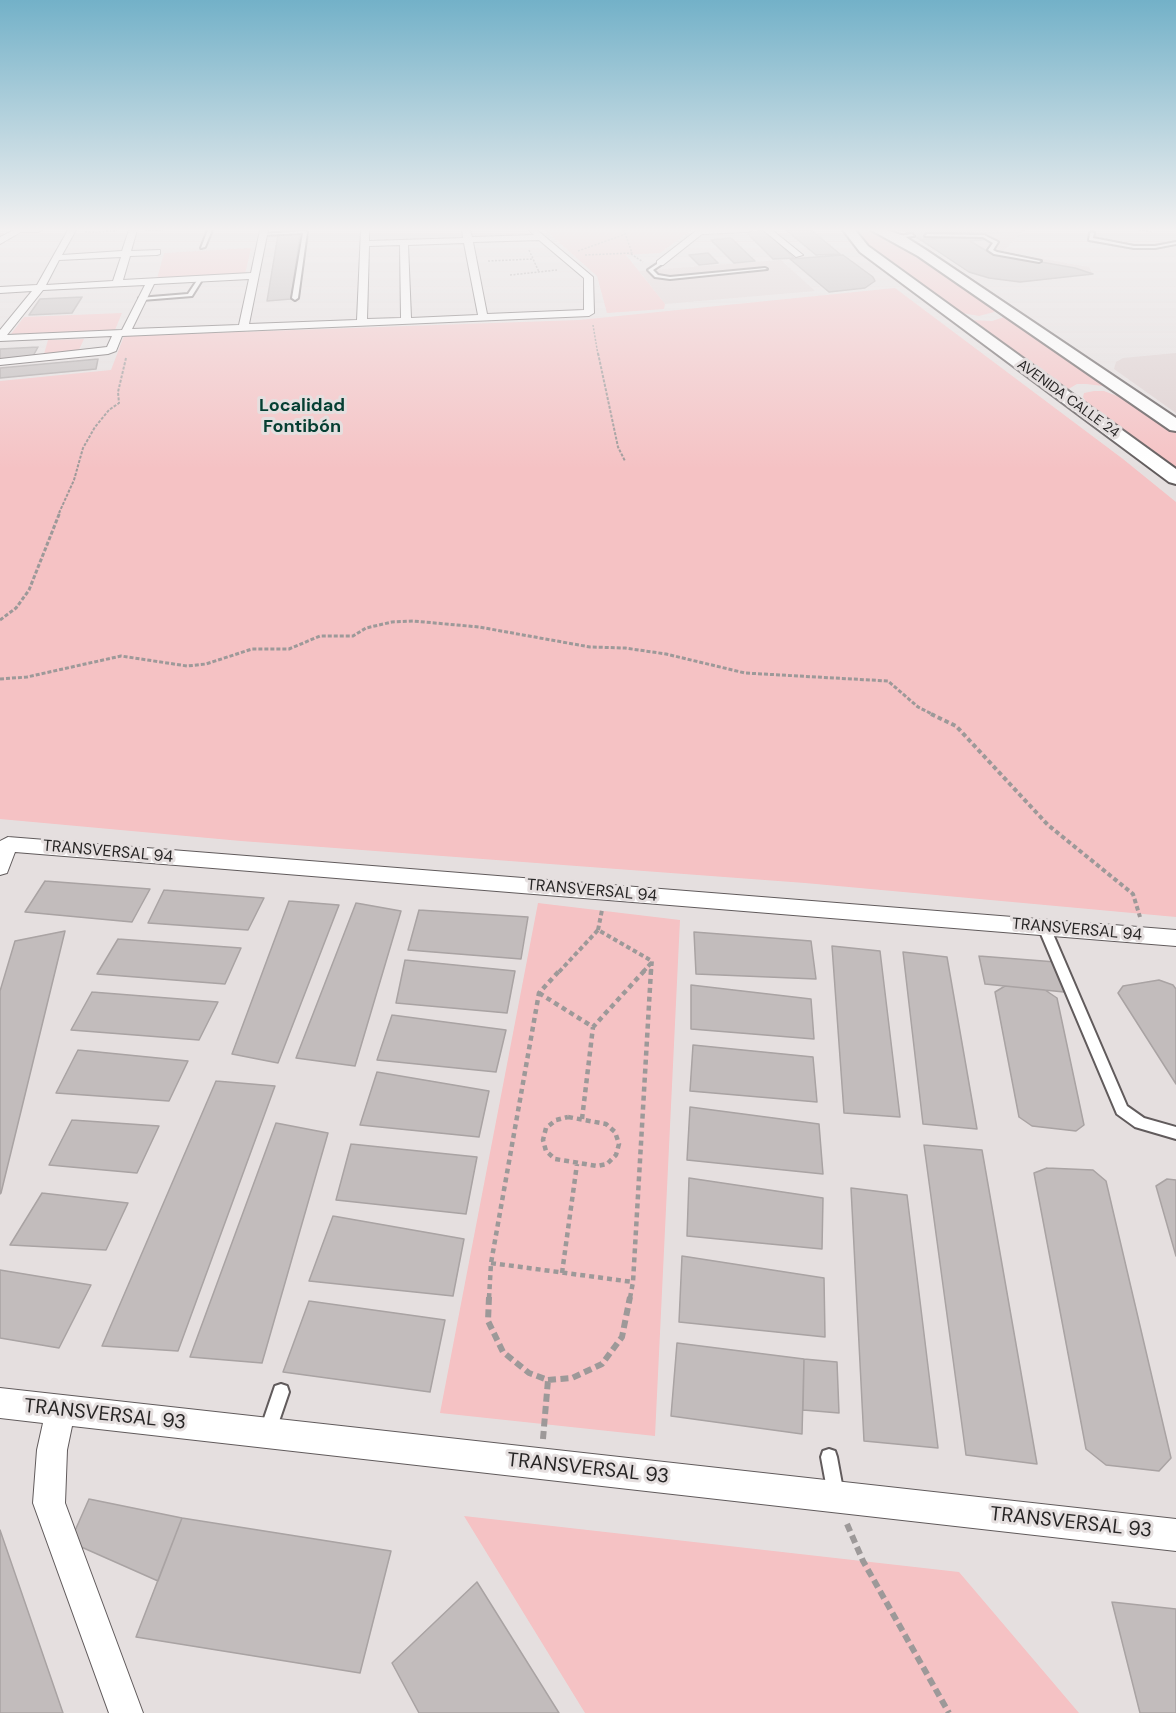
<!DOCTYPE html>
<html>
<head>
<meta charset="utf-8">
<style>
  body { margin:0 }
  canvas { display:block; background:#e5dfdf }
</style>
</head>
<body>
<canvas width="1176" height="1713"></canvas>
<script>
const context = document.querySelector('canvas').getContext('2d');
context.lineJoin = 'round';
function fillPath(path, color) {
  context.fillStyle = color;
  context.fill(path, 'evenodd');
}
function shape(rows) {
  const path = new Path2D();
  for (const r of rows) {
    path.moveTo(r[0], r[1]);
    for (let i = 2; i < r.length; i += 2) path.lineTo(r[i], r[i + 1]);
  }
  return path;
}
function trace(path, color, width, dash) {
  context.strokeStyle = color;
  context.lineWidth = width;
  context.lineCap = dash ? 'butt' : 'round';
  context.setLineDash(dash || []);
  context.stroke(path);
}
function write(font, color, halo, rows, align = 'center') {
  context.font = font + ' "DM Sans",sans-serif';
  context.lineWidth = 6;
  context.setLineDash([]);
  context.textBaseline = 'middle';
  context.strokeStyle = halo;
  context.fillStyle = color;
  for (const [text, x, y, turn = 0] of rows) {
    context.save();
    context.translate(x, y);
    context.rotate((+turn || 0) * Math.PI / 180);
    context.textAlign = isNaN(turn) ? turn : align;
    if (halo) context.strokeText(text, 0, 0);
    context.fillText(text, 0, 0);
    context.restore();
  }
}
fillPath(shape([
  [893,230,1025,230,1002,252,1089,267,1093,274,1020,282,989,278,969,272,905,231],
  [781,260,815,291,665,304,639,271],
  [1176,353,1176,413,1114,369,1116,362,1123,358]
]), '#ded0d0');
fillPath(shape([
  [545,230,691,230,660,253,626,255,665,304,664,309,607,313,597,276],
  [853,230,872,230,898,241,996,309,994,312,979,316,962,313,866,246],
  [251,248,245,274,157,279,164,253],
  [895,288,1123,459,1176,502,1176,917,805,883,241,841,0,819,0,381,111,370,124,336,579,320],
  [122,313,115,330,11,334,24,317],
  [1007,316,1112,387,1086,384,1077,384,1065,391,969,320,992,321],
  [84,339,78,352,44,354,48,340],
  [1094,391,1104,391,1125,399,1176,433,1176,469,1087,403,1083,397,1084,393],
  [538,903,680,920,655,1436,440,1413],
  [464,1516,959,1572,1079,1713,585,1713]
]), '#f5c2c4');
const building = shape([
  [786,230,811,230,840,254,816,255,786,230],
  [903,230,996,230,999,233,905,231,903,230],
  [766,231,794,258,773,259,746,232,766,231],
  [905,231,919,231,933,238,921,240,905,231],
  [300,234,291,299,267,301,278,235,300,234],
  [975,235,983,240,970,241,990,253,1075,268,1093,274,1020,282,989,278,969,272,921,240,975,235],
  [731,238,755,261,734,263,711,240,731,238],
  [708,253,718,263,699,265,689,255,708,253],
  [843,255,873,277,875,281,865,288,829,292,790,259,843,255],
  [82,297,72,313,29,315,40,299,82,297],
  [38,347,32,358,0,360,0,349,38,347],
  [98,359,96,369,0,378,0,368,98,359],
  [45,881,150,889,132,922,25,912,45,881],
  [164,890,264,898,248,930,148,923,164,890],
  [289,901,339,905,278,1063,232,1054,289,901],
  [356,903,401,911,355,1066,296,1058,356,903],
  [419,910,528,917,521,959,408,950,419,910],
  [65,931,1,1193,0,1194,0,991,15,941,65,931],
  [694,932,811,941,816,979,696,974,694,932],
  [118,939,241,948,225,984,97,974,118,939],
  [832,946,880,951,900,1117,844,1113,832,946],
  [903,952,947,957,977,1129,923,1124,903,952],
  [979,956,1056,962,1064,992,985,984,979,956],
  [405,960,515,971,507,1013,396,1003,405,960],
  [1159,980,1173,985,1176,989,1176,1084,1118,993,1123,986,1159,980],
  [691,985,811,999,814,1039,691,1029,691,985],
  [1005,986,1045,990,1057,998,1084,1125,1076,1131,1032,1126,1019,1117,995,992,1005,986],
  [92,992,218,1002,199,1040,71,1030,92,992],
  [392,1015,506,1030,496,1072,377,1060,392,1015],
  [693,1045,813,1057,817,1102,690,1091,693,1045],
  [78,1050,188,1061,169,1101,56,1093,78,1050],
  [377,1072,489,1091,479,1137,360,1125,377,1072],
  [216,1081,275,1086,178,1351,102,1346,216,1081],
  [690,1107,819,1124,823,1174,687,1160,690,1107],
  [72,1120,159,1126,137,1173,49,1165,72,1120],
  [276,1123,328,1133,262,1363,190,1357,276,1123],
  [351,1144,477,1157,466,1214,336,1200,351,1144],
  [924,1145,982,1150,1037,1464,966,1455,924,1145],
  [1047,1168,1093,1170,1106,1181,1171,1458,1159,1471,1106,1465,1086,1449,1034,1173,1047,1168],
  [689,1178,823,1198,822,1249,687,1236,689,1178],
  [1167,1179,1176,1180,1176,1256,1156,1186,1167,1179],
  [851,1188,907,1195,938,1448,864,1441,851,1188],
  [42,1193,128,1203,106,1250,10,1245,42,1193],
  [333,1216,464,1239,453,1296,309,1281,333,1216],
  [682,1256,824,1278,825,1337,679,1322,682,1256],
  [0,1270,91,1285,59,1348,0,1338,0,1270],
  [309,1301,445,1320,430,1392,283,1372,309,1301],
  [677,1343,804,1359,802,1434,671,1416,677,1343],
  [804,1359,837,1362,839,1413,803,1410,804,1359],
  [89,1499,182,1518,158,1581,70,1542,89,1499],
  [182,1518,391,1551,360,1673,136,1637,182,1518],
  [0,1530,63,1713,0,1713,0,1530],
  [477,1582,559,1713,419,1713,392,1663,477,1582],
  [1112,1602,1176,1609,1176,1713,1140,1713,1112,1602]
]);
fillPath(building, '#c2bcbc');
trace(building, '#a9a3a3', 1.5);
const lane = shape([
  [208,230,212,230,205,247,201,248,208,230],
  [305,231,307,232,298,298,295,300,292,298,303,233,263,235,261,234,305,231],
  [1092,232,1094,233,1093,238,1134,246,1155,246,1176,242,1176,244,1155,248,1134,248,1089,240,1090,233,1092,232],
  [912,234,914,236,894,238,892,237,912,234],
  [927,234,984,235,998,242,993,250,997,252,1041,261,1039,262,994,254,988,250,993,243,983,237,925,236,927,234],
  [660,262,662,264,653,270,658,275,670,277,765,268,767,269,670,279,655,277,648,270,660,262],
  [198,279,202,280,192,296,142,300,139,298,188,294,198,279],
  [1044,923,1048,924,1050,927,1127,1106,1144,1118,1176,1127,1176,1139,1135,1127,1117,1114,1038,927,1040,924,1044,923],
  [281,1384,287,1386,289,1392,274,1436,268,1438,262,1436,260,1430,275,1386,281,1384],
  [829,1449,835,1451,837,1457,844,1495,842,1501,836,1503,830,1501,828,1495,821,1457,823,1451,829,1449]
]);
const street = shape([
  [14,230,42,230,38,232,21,232,0,244,0,237,14,230],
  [68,230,76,230,62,255,122,251,129,230,137,230,131,251,160,250,160,254,157,255,130,256,123,280,251,273,260,230,268,230,249,324,357,320,361,230,369,230,369,241,463,238,462,230,470,230,472,237,534,235,529,230,537,230,593,277,594,313,589,316,122,336,116,351,108,354,0,365,0,359,107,347,112,336,0,341,0,330,32,291,0,293,0,287,37,285,68,230],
  [539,240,584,278,584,310,487,314,473,242,539,240],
  [464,243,478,315,411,318,408,245,464,243],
  [400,245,401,318,367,319,369,246,400,245],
  [121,257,113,281,46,285,59,260,121,257],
  [249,279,239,325,132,329,154,284,249,279],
  [145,285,122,330,7,335,43,290,145,285],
  [697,230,752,230,748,232,702,234,663,265,657,265,657,261,697,230],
  [763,230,772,230,803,255,796,257,763,230],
  [8,837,1176,930,1176,946,15,852,7,873,0,875,0,841,8,837],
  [0,1388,1176,1519,1176,1551,72,1426,67,1450,65,1503,143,1713,109,1713,33,1503,37,1450,43,1423,0,1418,0,1388]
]);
const secondary = shape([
  [843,230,855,230,868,246,1176,469,1176,484,1169,482,860,252,843,230],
  [871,230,887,230,904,236,926,250,1176,418,1176,431,1170,430,918,256,871,230]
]);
trace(lane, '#615b5c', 4);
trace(street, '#615b5c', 2);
trace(secondary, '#615b5c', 4);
trace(shape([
  [145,230,163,230],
  [1139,230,1153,232],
  [85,232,117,231],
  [529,250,539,272],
  [578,251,626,234],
  [631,254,643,262],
  [585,255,632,253,624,230],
  [488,261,533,259],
  [510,275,557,270],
  [593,325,598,355]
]), '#9d9999', 1.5, [2, 1.5]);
trace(shape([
  [598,353,618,447,625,461],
  [59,513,74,480,83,448,95,427,109,410,119,403,118,392,126,358]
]), '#9d9999', 2, [3, 1.5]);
trace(shape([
  [0,620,16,608,29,590,60,512],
  [0,679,27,677,121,656,187,666,206,664,252,649,289,649,320,636,353,636,366,628,392,622,413,621,479,627,590,647,625,648,666,654,745,673,888,681,918,707,934,715]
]), '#9d9999', 3, [4, 2]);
trace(shape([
  [931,714,956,726,1048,825,1133,894,1140,917],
  [598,930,602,910],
  [559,972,598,930,652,961,651,972],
  [643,972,652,962]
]), '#9d9999', 4, [4.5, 3]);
trace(shape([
  [539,993,593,1027,645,970],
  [568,1117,606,1124,615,1132,619,1144,616,1155,607,1164,597,1166,555,1159,546,1151,543,1140,546,1128,556,1120,568,1117],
  [582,1119,593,1027],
  [491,1263,633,1282],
  [562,1273,577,1164],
  [489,1298,491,1263,539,993,560,970],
  [630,1298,633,1282,651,970]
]), '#9d9999', 4.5, [5, 4]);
trace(shape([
  [489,1297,488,1321,503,1352,529,1373,548,1380],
  [548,1380,572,1378,602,1364,622,1337,630,1297],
  [543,1439,548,1380],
  [847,1524,863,1561,949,1713]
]), '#9d9999', 6, [8, 4.5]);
fillPath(lane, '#fff');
fillPath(street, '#fff');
fillPath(secondary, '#fff');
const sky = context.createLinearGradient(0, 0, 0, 469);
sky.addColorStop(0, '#73b1c8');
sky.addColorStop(0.49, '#f3f1f1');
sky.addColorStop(1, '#f3f1f100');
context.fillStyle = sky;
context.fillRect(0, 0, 1176, 469);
write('14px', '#272525', '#e5dfdf', [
  ["AVENIDA CALLE 24",1068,399,36]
]);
write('16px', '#272525', '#e5dfdf', [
  ["TRANSVERSAL 94",108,852,5],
  ["TRANSVERSAL 94",592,891,5],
  ["TRANSVERSAL 94",1077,930,5]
]);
write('bold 18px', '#053f32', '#e5dfdf', [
  ["Localidad",302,406],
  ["Fontibón",302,427]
]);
write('20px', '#272525', '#e5dfdf', [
  ["TRANSVERSAL 93",105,1415,6],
  ["TRANSVERSAL 93",588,1469,6],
  ["TRANSVERSAL 93",1071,1523,6]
]);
</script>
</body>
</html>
